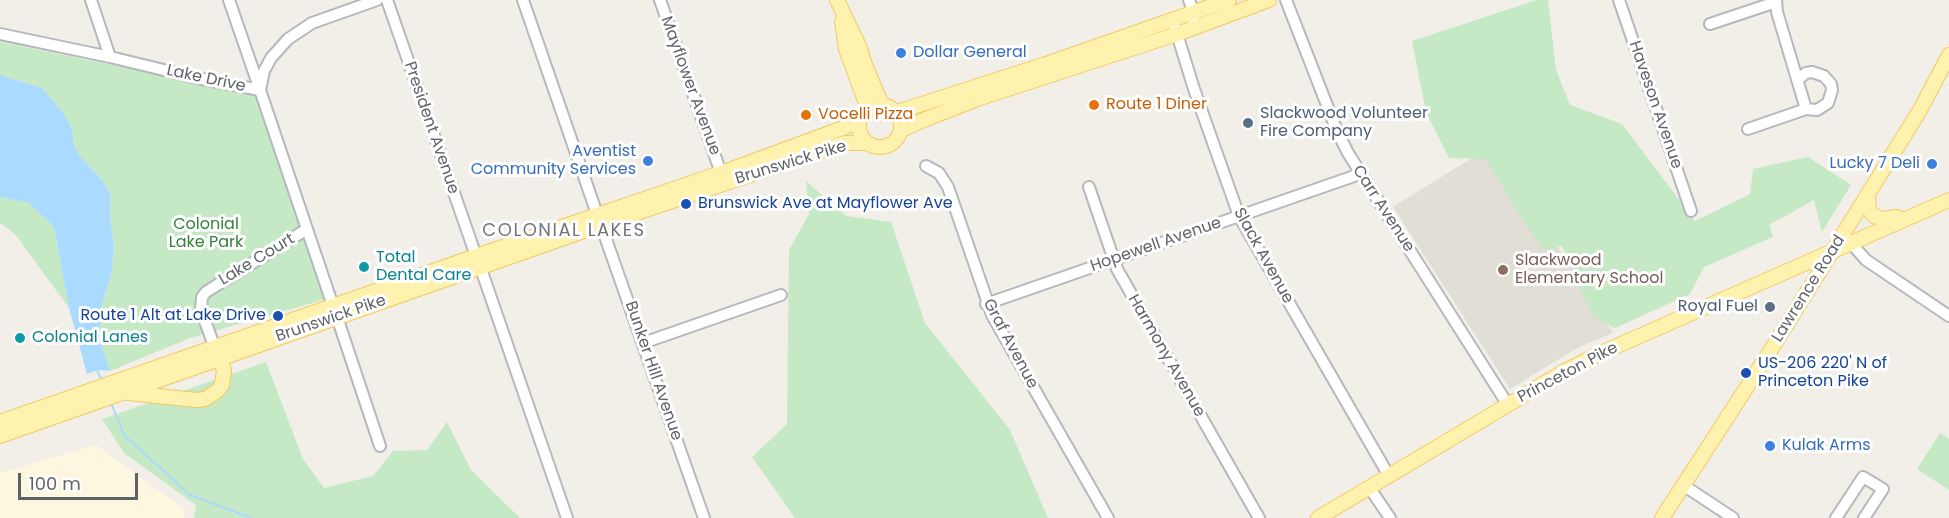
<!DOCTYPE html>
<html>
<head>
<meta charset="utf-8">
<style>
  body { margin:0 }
  #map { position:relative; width:1949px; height:518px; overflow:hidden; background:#f1efe8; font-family:Poppins,sans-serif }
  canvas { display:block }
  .scale { position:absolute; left:18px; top:473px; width:120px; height:27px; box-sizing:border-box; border:3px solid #5f6368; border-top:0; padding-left:8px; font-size:18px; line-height:21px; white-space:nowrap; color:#5f6368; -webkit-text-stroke:4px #fff; paint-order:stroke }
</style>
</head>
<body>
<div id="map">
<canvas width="1949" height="518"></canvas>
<div class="scale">100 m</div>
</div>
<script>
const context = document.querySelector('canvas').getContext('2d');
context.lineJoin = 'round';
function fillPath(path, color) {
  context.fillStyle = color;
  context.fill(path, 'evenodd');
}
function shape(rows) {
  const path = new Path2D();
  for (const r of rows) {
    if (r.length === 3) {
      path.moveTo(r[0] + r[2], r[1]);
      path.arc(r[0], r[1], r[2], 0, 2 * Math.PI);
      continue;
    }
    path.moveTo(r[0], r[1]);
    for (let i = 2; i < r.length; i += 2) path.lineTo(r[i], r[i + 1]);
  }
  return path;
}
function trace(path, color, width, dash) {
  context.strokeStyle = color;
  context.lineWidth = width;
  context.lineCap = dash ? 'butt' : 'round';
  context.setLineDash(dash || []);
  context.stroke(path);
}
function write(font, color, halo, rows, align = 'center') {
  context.font = font + ' Poppins,sans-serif';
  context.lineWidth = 6;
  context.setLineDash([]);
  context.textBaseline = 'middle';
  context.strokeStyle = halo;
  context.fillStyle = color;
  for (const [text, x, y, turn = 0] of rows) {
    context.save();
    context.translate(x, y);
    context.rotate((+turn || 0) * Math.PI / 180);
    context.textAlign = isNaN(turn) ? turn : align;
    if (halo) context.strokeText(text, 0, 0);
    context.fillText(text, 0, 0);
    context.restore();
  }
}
fillPath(shape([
  [96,445,183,508,184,518,0,518,0,473]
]), '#fef7e0');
fillPath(shape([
  [1493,145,1613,333,1579,347,1510,389,1393,207]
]), '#e1ded6');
fillPath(shape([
  [1537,0,1548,0,1556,70,1570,105,1622,124,1695,221,1750,194,1753,169,1808,157,1851,185,1822,232,1814,200,1769,225,1773,237,1704,267,1690,294,1615,328,1593,317,1562,246,1544,250,1523,220,1486,159,1449,158,1426,112,1412,41],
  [0,42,249,93,257,98,326,299,190,338,110,371,99,339,102,303,111,276,114,248,110,215,111,195,102,180,79,155,74,145,72,129,64,114,42,88,0,75],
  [806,181,846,216,891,222,925,323,1010,430,1048,518,795,518,752,457,787,424,789,250,809,214],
  [0,197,29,203,54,227,69,308,15,234,0,223],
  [266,362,303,459,324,488,373,476,393,451,427,450,447,422,471,470,520,518,194,518,196,505,124,453,102,419],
  [1940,433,1949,439,1949,490,1917,469]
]), '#c5e8c5');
fillPath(shape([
  [0,75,42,88,64,114,72,129,74,145,79,155,102,180,111,195,110,215,114,248,111,276,102,303,99,339,110,371,98,370,87,374,69,308,54,227,29,203,0,197]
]), '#aadaff');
trace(shape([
  [97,370,102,381],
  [111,403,124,435,190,495,251,518]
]), '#aadaff', 2);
const minor = shape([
  [91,0,110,57],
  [229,0,259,87],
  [387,0,476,256],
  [523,0,597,214],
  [660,0,721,173],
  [1189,0,1194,13,1193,19],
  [1286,0,1337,131,1348,153,1508,405],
  [1619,0,1691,211],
  [1776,0,1777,12,1806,109],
  [1173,21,1194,89,1239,216,1389,476],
  [1710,24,1776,2],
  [0,34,110,57,197,78,260,90,333,306],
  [260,90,264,71,271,58,288,39,312,23,377,0],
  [1748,129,1806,109,1817,110,1828,103,1832,90,1831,84,1824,76,1812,72,1806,73,1797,80],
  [926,166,939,173,948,187,992,315,1108,518],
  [1089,187,1117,269,1259,518],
  [601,225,704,518],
  [1850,242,1866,260,1949,316],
  [480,266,567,518],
  [986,304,1360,174],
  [337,317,380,446],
  [643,343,781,295],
  [217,354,201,310,202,297,206,292,307,229],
  [1683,485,1733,518],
  [1369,487,1390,518],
  [1836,518,1863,477,1883,489,1864,518]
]);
const major = shape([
  [837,0,859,46,865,65,882,105],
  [842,21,846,49,868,109],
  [880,126,21],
  [897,112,1046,64,1229,0],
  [901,130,926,119,980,98,1177,34,1269,0],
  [1868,194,1869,210,1874,216,1883,219,1897,217],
  [128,393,197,400,205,399,217,391,222,385,224,370,219,358],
  [0,422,476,256,721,173,843,128,860,119],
  [0,436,601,225,845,143,868,143],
  [1318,518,1563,372,1601,353,1949,200],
  [1662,518,1767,356,1868,194,1920,110,1949,55]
]);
trace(minor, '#b5b8bc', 14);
trace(major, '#f2c960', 16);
trace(minor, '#fff', 10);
trace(major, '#fff2af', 14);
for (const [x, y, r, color] of [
  [901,53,6,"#3f7fe0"],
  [1094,105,6,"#e8710a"],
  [806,115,6,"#e8710a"],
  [1248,123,6,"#5c6f8a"],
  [648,161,6,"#3f7fe0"],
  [1932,164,6,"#3f7fe0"],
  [686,204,6,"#1a4fb4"],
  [364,267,6,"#0f9aa8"],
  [1503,270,6,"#8d6e63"],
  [1770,307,6,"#5c6f8a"],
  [278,316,6,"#1a4fb4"],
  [20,338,6,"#0f9aa8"],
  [1746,373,6,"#1a4fb4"],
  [1770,446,6,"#3f7fe0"]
]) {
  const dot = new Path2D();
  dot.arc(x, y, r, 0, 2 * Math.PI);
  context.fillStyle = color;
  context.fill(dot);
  trace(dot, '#fff', 2);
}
write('16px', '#366cbe', '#fff', [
  ["Dollar General",913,53],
  ["Aventist",636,152,"right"],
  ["Community Services",636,170,"right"],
  ["Lucky 7 Deli",1920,164,"right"],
  ["Kulak Arms",1782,446]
], 'left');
write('16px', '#5f6368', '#fff', [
  ["Lake Drive",206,79,12],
  ["Mayflower Avenue",690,86,70],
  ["Haveson Avenue",1655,105,71],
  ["President Avenue",431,128,71],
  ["Brunswick Pike",791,163,-17],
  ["Carr Avenue",1383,209,57],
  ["Hopewell Avenue",1156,245,-19],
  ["Slack Avenue",1263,256,61],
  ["Lake Court",257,260,-31],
  ["Lawrence Road",1809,289,-58],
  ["Brunswick Pike",331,319,-19],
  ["Graf Avenue",1010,344,62],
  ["Harmony Avenue",1166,356,60],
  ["Bunker Hill Avenue",653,371,71],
  ["Princeton Pike",1568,373,-28]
]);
write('16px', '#c56008', '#fff', [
  ["Route 1 Diner",1106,105],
  ["Vocelli Pizza",818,115]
], 'left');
write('16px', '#4e5e75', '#fff', [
  ["Slackwood Volunteer",1260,114],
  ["Fire Company",1260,132],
  ["Royal Fuel",1758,307,"right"]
], 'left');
write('16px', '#164399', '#fff', [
  ["Brunswick Ave at Mayflower Ave",698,204],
  ["Route 1 Alt at Lake Drive",266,316,"right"],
  ["US-206 220' N of",1758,364],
  ["Princeton Pike",1758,382]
], 'left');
write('16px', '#348238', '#fff', [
  ["Colonial",206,225],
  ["Lake Park",206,243]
]);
write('16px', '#0d838f', '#fff', [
  ["Total",376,258],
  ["Dental Care",376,276],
  ["Colonial Lanes",32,338]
], 'left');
write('16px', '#785e54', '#fff', [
  ["Slackwood",1515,261],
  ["Elementary School",1515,279]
], 'left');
context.letterSpacing = '1.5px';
write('18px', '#70757a', '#fff', [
  ["COLONIAL LAKES",564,231]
]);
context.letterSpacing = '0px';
</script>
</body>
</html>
